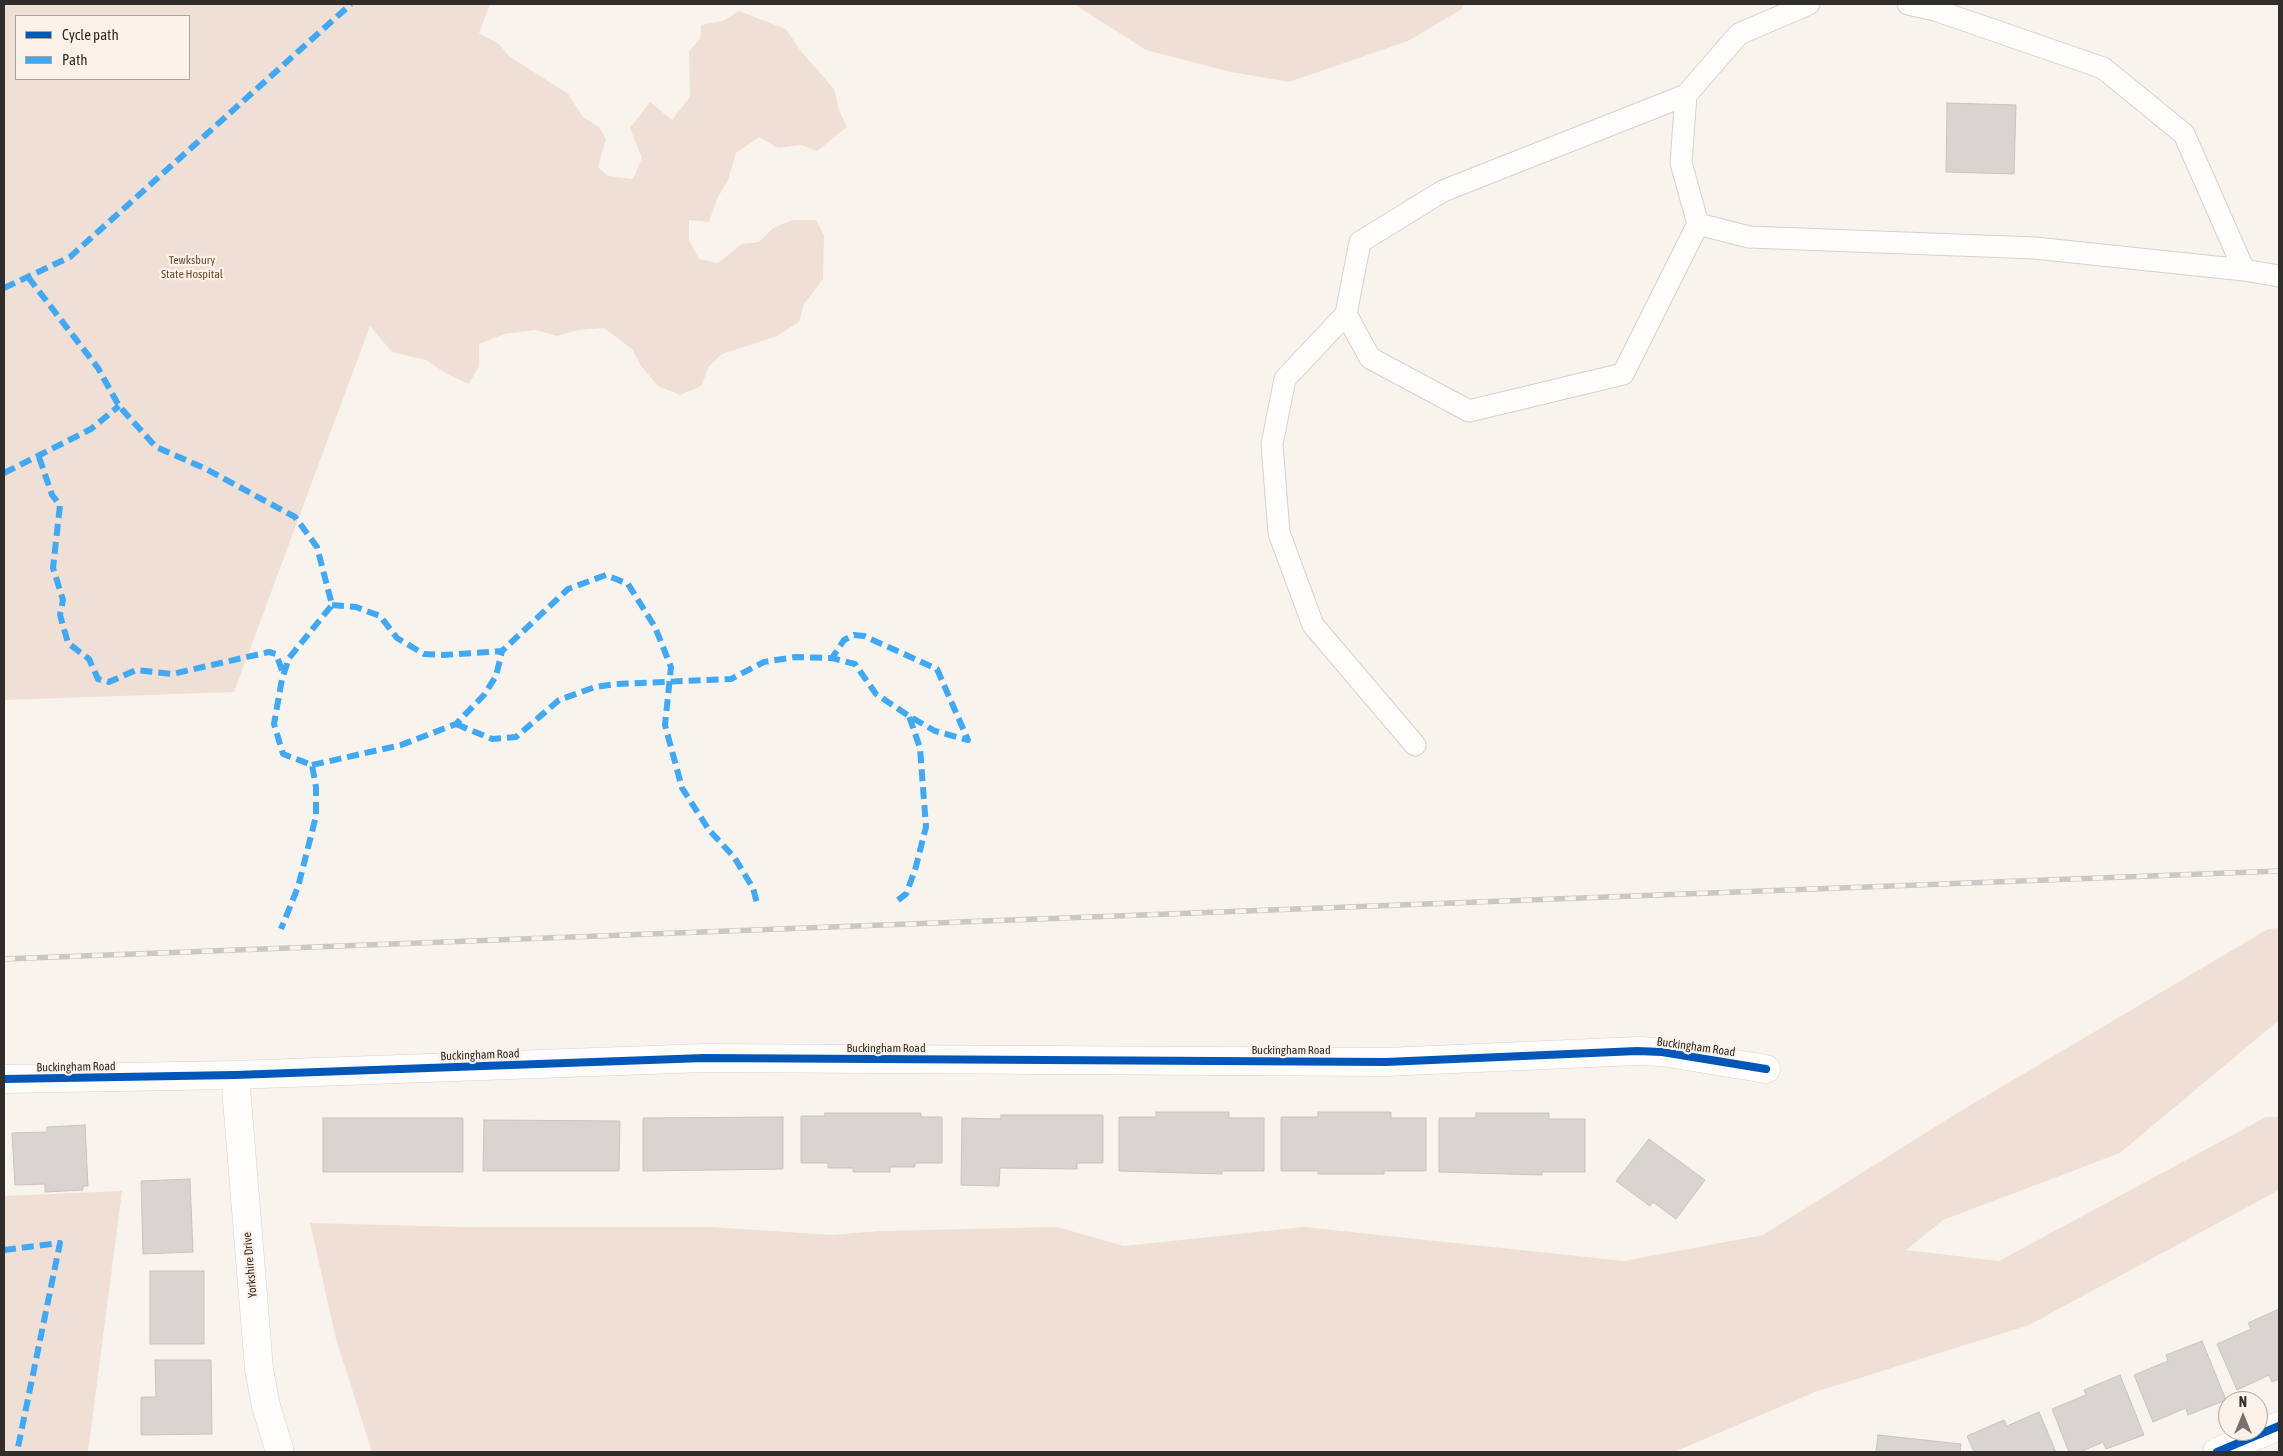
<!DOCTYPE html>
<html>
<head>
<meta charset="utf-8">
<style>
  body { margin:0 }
  #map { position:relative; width:2283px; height:1456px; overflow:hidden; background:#f9f3ee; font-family:"Asap Condensed",sans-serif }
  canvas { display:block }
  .frame { position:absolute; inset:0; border:5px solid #312d2a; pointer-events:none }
  .legend { position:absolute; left:15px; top:15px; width:175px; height:65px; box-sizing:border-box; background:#fdf2ea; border:1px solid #aba39d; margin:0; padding:6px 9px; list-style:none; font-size:15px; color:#312d2a }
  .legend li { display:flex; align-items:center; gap:10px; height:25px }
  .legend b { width:25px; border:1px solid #aba39d }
  .north { position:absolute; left:2218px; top:1391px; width:50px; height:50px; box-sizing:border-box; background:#fdf2ea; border:1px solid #aba39d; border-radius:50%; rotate:0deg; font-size:14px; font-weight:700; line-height:20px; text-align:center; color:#312d2a }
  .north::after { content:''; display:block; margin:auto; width:18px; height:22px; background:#77726f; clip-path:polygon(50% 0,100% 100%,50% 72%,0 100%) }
</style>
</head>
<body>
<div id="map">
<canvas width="2283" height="1456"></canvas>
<div class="frame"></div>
<ul class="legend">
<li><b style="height:6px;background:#0057b8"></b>Cycle path</li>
<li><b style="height:6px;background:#3fa9f5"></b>Path</li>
</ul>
<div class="north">N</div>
</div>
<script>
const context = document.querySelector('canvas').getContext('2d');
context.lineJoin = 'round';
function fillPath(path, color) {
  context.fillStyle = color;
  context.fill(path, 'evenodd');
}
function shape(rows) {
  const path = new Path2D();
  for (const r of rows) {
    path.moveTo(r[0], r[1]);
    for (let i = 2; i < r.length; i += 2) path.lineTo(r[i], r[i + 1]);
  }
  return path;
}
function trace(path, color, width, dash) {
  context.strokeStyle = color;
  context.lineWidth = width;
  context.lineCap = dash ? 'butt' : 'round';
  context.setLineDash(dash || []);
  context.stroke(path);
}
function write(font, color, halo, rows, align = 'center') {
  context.font = font + ' "Asap Condensed",sans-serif';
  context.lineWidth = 4.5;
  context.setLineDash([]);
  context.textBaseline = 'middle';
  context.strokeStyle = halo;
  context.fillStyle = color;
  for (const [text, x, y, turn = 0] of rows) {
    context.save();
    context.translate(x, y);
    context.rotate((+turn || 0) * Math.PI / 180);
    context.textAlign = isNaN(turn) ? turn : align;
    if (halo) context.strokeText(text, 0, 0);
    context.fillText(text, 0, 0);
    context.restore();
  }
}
fillPath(shape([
  [4,4,490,4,479,33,499,44,509,56,568,94,583,117,599,127,606,139,598,167,608,176,633,179,642,158,630,128,650,102,672,120,690,97,689,51,700,39,701,25,723,21,739,11,786,29,800,50,834,89,839,110,847,127,817,151,801,145,778,148,759,137,736,153,728,180,717,199,709,222,689,220,689,240,699,259,718,263,742,244,759,242,773,228,793,220,816,220,824,235,823,279,804,304,799,322,777,336,722,354,709,366,701,386,680,395,658,386,641,366,632,349,604,328,578,330,557,336,535,330,504,334,479,344,479,366,469,384,447,374,426,360,392,352,370,326,234,692,4,700],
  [189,16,189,79,16,79,16,16],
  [1074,4,1464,4,1462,9,1408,41,1289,82,1231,72,1146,50],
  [2279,928,2279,1020,2120,1153,1943,1220,1906,1250,1999,1261,2266,1117,2279,1117,2279,1190,2029,1325,1815,1392,1674,1452,372,1452,336,1339,310,1223,463,1227,711,1227,831,1235,880,1231,1057,1227,1124,1246,1304,1227,1624,1261,1763,1235,1954,1115,2268,929],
  [122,1191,88,1452,4,1452,4,1196]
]), '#f0dfd4');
const building = shape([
  [1947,103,2016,105,2014,174,1946,172,1947,103],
  [1156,1112,1229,1112,1229,1118,1264,1118,1264,1171,1222,1171,1222,1174,1119,1171,1119,1117,1156,1117,1156,1112],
  [1318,1112,1391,1112,1391,1118,1426,1118,1426,1171,1384,1171,1384,1174,1318,1174,1318,1171,1281,1171,1281,1117,1318,1117,1318,1112],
  [825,1113,921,1113,921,1117,942,1117,942,1163,915,1163,915,1167,890,1167,890,1172,853,1172,853,1168,828,1168,828,1163,801,1163,801,1116,825,1116,825,1113],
  [1476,1113,1549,1113,1549,1119,1585,1119,1585,1172,1542,1172,1542,1175,1439,1172,1439,1118,1476,1118,1476,1113],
  [1001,1115,1103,1115,1103,1163,1077,1163,1077,1169,1000,1168,999,1186,961,1185,962,1118,1001,1119,1001,1115],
  [783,1117,783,1169,643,1171,643,1118,783,1117],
  [323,1118,463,1118,463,1172,323,1172,323,1118],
  [484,1120,620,1121,619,1171,483,1171,484,1120],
  [85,1125,88,1186,83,1186,83,1190,45,1192,45,1184,15,1185,12,1133,47,1132,47,1127,85,1125],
  [1649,1139,1705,1180,1676,1219,1653,1202,1650,1206,1616,1181,1649,1139],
  [190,1179,193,1252,143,1254,141,1181,190,1179],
  [150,1271,204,1271,204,1344,150,1344,150,1271],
  [2279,1309,2279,1379,2272,1382,2269,1375,2237,1390,2217,1344,2251,1329,2248,1323,2279,1309],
  [2202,1341,2226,1400,2188,1415,2186,1408,2153,1422,2134,1375,2168,1361,2166,1355,2202,1341],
  [155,1360,211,1360,212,1434,141,1435,141,1397,156,1397,155,1360],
  [2120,1375,2144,1435,2106,1449,2103,1442,2080,1452,2069,1452,2052,1409,2086,1395,2084,1390,2120,1375],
  [2039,1412,2056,1452,1974,1452,1967,1436,2004,1420,2007,1426,2039,1412],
  [1878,1435,1961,1444,1960,1452,1876,1452,1878,1435]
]);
fillPath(building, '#d9d4d0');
trace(building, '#c8c3c0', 1);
const lane = shape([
  [1809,4,1739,34,1686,95,1681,163,1698,224,1749,237,2035,248,2244,270,2279,276],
  [1908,4,1935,10,2103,68,2184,134,2244,270],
  [1686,95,1443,191,1360,242,1346,314,1370,358,1469,411,1623,374,1698,224],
  [1346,314,1285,379,1272,444,1279,533,1313,625,1415,745]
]);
const street = shape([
  [235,1075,259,1369,266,1406,280,1452],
  [4,1079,235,1075,704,1058,1386,1062,1637,1051,1662,1052,1766,1069],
  [2217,1452,2279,1426]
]);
trace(lane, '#d6d1ce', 23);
trace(street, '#d6d1ce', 29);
trace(lane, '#fefdfc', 21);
trace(street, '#fefdfc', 28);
const rail = shape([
  [4,959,2279,871]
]);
trace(rail, '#c9c8c6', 5.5);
trace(rail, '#fdf2ea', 4, [11]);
trace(shape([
  [28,277,98,368,119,406,156,447,206,469,295,517,317,547,332,605,289,658,282,679,274,724,283,754,312,765,316,787,316,816,298,887,281,929],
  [4,288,70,257,351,4],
  [39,457,52,495,60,505,53,568,63,600,60,615,68,643,89,659,98,679,109,682,136,670,172,674,269,652,276,654,283,673],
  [4,473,91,429,119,406],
  [332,605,356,607,380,616,397,638,424,654,444,655,502,651,568,589,606,575,628,584,655,627,671,667,665,725,682,788,709,830,734,857,753,888,758,907],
  [456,724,492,739,516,737,559,700,595,687,616,684,731,679,764,662,795,657,832,658,855,664,876,694,909,716,935,731,968,740,937,669,864,636,854,635,844,640,832,658],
  [312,765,401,745,456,724,484,695,496,676,502,651],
  [898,900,906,894,915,870,926,827,920,748,909,716],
  [4,1250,60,1243,17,1452]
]), '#3fa9f5', 6, [12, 6]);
trace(shape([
  [4,1079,235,1075,704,1058,1386,1062,1637,1051,1662,1052,1766,1069],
  [2217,1452,2279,1426]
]), '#0057b8', 8);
write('12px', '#774c2d', '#fdf2ea', [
  ["Tewksbury",192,260],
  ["State Hospital",192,274]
]);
write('12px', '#312d2a', '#fdf2ea', [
  ["Buckingham Road",1696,1047,8],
  ["Buckingham Road",886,1048],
  ["Buckingham Road",1291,1050],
  ["Buckingham Road",480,1055,-2],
  ["Buckingham Road",76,1067,-1],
  ["Yorkshire Drive",250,1265,-95]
]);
</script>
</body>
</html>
